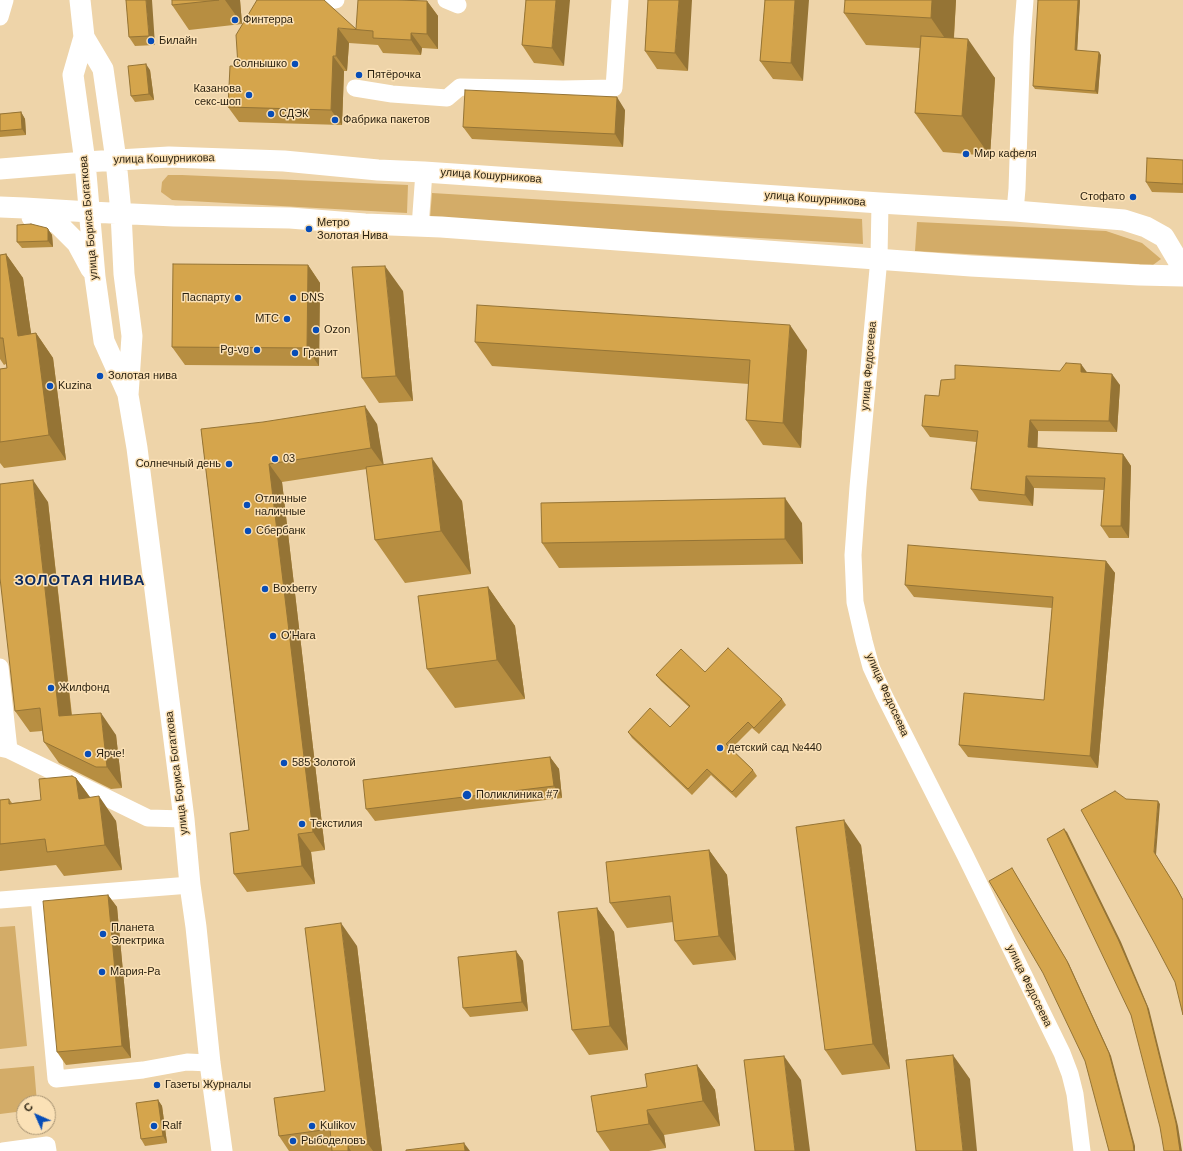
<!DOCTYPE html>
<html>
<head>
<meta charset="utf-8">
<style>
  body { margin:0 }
  #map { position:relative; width:1183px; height:1151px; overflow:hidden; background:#eed4a9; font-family:Arial,sans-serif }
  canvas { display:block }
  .north { position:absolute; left:16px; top:1095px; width:40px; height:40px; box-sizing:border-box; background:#fbe1b6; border:1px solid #a79373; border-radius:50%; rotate:315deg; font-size:11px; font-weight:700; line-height:16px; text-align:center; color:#281f0e }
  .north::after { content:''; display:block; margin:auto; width:14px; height:18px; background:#084db7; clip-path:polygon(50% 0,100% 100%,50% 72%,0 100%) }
</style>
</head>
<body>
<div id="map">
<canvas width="1183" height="1151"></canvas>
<div class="north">С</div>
</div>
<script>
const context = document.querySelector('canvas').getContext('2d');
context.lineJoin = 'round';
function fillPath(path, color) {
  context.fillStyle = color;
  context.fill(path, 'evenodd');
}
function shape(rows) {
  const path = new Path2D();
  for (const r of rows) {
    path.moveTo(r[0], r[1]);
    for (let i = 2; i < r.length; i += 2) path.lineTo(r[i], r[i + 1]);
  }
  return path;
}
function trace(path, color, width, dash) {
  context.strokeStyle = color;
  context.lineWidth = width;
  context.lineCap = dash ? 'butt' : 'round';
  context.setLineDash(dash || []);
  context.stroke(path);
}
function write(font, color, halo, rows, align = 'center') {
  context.font = font + ' Arial,sans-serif';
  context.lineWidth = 3;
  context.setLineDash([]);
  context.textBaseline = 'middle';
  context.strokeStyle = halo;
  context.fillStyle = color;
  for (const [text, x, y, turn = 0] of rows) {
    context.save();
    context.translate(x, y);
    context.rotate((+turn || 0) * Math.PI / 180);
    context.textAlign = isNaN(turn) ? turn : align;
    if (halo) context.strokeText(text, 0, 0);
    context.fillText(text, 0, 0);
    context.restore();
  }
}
fillPath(shape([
  [168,175,182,175,408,185,407,213,172,200,161,192,162,182],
  [432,193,862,219,863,244,430,219],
  [917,222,1106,231,1142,243,1161,259,1153,265,915,251],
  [15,926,27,1046,0,1049,0,927],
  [34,1066,37,1103,24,1103,24,1111,0,1114,0,1069]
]), '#d3ac68');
trace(shape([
  [314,0,336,0],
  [446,0,458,5],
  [0,17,5,0],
  [355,88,392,94,447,98,460,87,563,89,614,88,620,0],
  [880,203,879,258,858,487,853,555,855,602,864,641,871,667,884,695,965,855,1062,1053,1070,1074,1075,1094,1082,1151],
  [1015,211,1017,189,1022,38,1025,0],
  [420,227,424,172],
  [0,667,9,750],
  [0,748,9,750,148,818,184,819],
  [39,897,56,1079,143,1070,187,1062,210,1063],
  [0,900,190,885],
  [3,1151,47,1145,48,1151]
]), '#fff', 17);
trace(shape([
  [80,0,84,37,73,75,85,162,95,277,104,341,127,392],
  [84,37,103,69,116,160,121,213,124,274,132,336,128,395,137,448,184,819,190,885,196,927,210,1063,222,1151],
  [0,169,85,162,169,157,284,161,378,170,424,172,880,203,1015,211,1124,220,1146,227,1164,237,1183,269],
  [0,207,25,208,90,212,174,216,290,218,365,224,441,227,971,266,1139,275,1183,276],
  [32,217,57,223,77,243,91,269]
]), '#fff', 21);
fillPath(shape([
  [126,0,155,45,135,46,129,37],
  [172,0,240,0,242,24,356,29,427,1,438,16,438,49,422,48,421,55,383,53,378,45,349,43,347,71,344,71,342,125,239,122,228,107,238,66,242,24,189,30,172,5],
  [526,0,564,66,534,63,522,45],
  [648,0,688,71,657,69,645,51],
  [765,0,803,81,773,79,760,61],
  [956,0,954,38,995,78,990,156,943,152,915,113,920,48,866,45,844,13],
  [1080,0,1077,50,1101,55,1098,94,1035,89,1033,86],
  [150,70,154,100,135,102,131,96],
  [625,110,623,147,472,139,463,127],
  [21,112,25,119,26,135,0,137,0,114],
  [1183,160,1183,193,1152,192,1146,182],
  [48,229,52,235,53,247,22,248,17,242],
  [6,254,23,278,31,334,36,333,53,358,66,460,4,468,0,463,0,369,7,368,6,364,4,365,0,359,0,255],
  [308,265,320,283,319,366,185,365,172,347],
  [403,291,413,401,379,403,362,378],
  [475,342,807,350,801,448,763,445,746,420,749,384,492,366],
  [1087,373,1120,385,1117,432,1038,431,1037,448,1123,454,1131,466,1129,538,1109,538,1101,526,1104,490,1034,488,1033,506,979,501,971,489,976,442,930,437,922,426,939,396],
  [377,424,383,464,462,501,471,574,405,583,375,540,367,469,282,482,325,850,311,852,315,884,247,892,234,874,249,830,201,429],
  [48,502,72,715,116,735,122,788,111,789,59,763,44,742,42,731,30,732,15,711],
  [802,523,803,564,559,568,542,543],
  [1106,561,1115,573,1098,768,968,757,959,745,1044,700,1052,608,914,597,905,585],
  [488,587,515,626,525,699,455,708,427,669],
  [705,672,782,699,786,705,759,734,752,728,731,749,753,770,757,776,736,798,711,775,692,795,632,738,628,732,670,727,689,707,661,681,656,675],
  [550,757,559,769,562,798,375,821,366,809],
  [76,778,90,797,116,821,122,870,64,876,56,865,0,871,0,800,9,799,12,803,41,800],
  [861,845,890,1069,842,1075,825,1050],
  [709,850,727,875,736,960,693,965,675,941,673,922,627,928,610,903],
  [108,895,117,907,131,1058,66,1065,57,1052],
  [597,908,614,932,628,1050,589,1055,572,1030],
  [357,946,382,1151,289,1151,279,1136,325,1091],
  [516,951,523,961,528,1011,470,1017,463,1008],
  [697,1065,715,1090,720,1126,664,1135,666,1148,649,1151,610,1151,597,1132,647,1087],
  [158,1100,162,1106,167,1143,145,1146,141,1139]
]), '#b78e41');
fillPath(shape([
  [146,0,152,0,155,45,149,36],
  [225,0,240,0,242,24],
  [556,0,570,0,564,66,552,48],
  [679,0,692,0,688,71,675,53],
  [795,0,809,0,803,81,791,63],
  [932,0,956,0,953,50,931,18],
  [1078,0,1080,0,1077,53,1075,50],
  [427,1,438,16,438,49,427,34],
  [338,28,349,43,347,71,336,56],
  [411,33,422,48,421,55,411,40],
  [968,39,995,78,990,156,962,116],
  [1099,52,1101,55,1098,94,1095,91],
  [333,56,344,71,342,125,331,110],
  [146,64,150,70,154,100,149,94],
  [617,97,625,110,623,147,615,134],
  [21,112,25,119,26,135,22,129],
  [48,229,52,235,53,247,48,241],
  [6,254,23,278,35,360,18,336],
  [308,265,320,283,319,366,307,348],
  [385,266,403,291,413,401,396,376],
  [790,325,807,350,801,448,783,423],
  [36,333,53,358,66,460,49,435],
  [1081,364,1089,375,1081,372],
  [1112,374,1120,385,1117,432,1109,421],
  [365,406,377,424,384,466,371,448],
  [1030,420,1038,431,1037,459,1028,447],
  [1123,454,1131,466,1129,538,1121,526],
  [432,458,462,501,471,574,441,531],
  [269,464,282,482,325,850,313,832],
  [1026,476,1034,488,1033,506,1025,495],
  [33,480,48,502,74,738,59,716],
  [785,498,802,523,803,564,785,539],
  [1106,561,1115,573,1098,768,1090,756],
  [488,587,515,626,525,699,497,660],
  [101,713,116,735,122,788,107,767],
  [550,757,559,769,562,798,554,786],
  [76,778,94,803,79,799],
  [99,796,116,821,122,870,105,845],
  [1158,801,1160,804,1156,855,1178,890,1183,900,1154,852],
  [844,820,861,845,890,1069,873,1044],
  [1064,829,1067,832,1121,942,1149,1009,1178,1126,1182,1151,1180,1151],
  [298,834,311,852,315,884,302,866],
  [709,850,727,875,736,960,719,936],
  [1012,868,1069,964,1111,1056,1135,1146,1135,1151,1134,1151],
  [108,895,117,907,131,1058,122,1046],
  [597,908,614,932,628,1050,610,1026],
  [341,923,357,946,382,1151,373,1151,368,1144],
  [516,951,523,961,528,1011,522,1002],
  [953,1055,970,1079,977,1151,963,1151],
  [784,1056,801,1080,810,1151,795,1151],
  [697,1065,715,1090,720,1126,703,1101],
  [158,1100,162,1106,167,1143,163,1136],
  [647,1110,664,1135,666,1148,649,1124],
  [464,1143,470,1151,465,1151],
  [348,1146,351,1151,348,1151]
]), '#957435');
const building = shape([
  [126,0,146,0,149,36,129,37,126,0],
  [172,0,219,0,172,5,172,0],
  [257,0,324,0,356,29,358,0,397,0,427,1,427,34,411,33,411,40,373,38,373,31,338,28,336,56,333,56,331,110,228,107,230,66,238,66,236,35,257,0],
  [526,0,556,0,552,48,522,45,526,0],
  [648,0,679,0,675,53,645,51,648,0],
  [765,0,795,0,791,63,760,61,765,0],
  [845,0,932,0,931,18,844,13,845,0],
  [1038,0,1078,0,1075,50,1099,52,1095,91,1033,86,1038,0],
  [921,36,968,39,962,116,915,113,921,36],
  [146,64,149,94,131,96,128,66,146,64],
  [465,90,617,97,615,134,463,127,465,90],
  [21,112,22,129,0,131,0,114,21,112],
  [1147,158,1183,160,1183,184,1146,182,1147,158],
  [31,224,47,228,48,229,48,241,17,242,17,225,31,224],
  [6,254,18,336,36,333,49,435,0,442,0,369,7,368,3,338,0,338,0,255,6,254],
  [173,264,308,265,307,348,172,347,173,264],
  [385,266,396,376,362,378,352,267,385,266],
  [477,305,790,325,783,423,746,420,750,360,475,342,477,305],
  [1066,363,1081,364,1081,372,1112,374,1109,421,1030,420,1028,447,1123,454,1121,526,1101,526,1105,478,1026,476,1025,495,971,489,978,431,922,426,925,395,939,396,941,380,955,379,955,365,1060,371,1066,363],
  [365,406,371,448,269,464,313,832,298,834,302,866,234,874,230,833,249,830,201,429,263,422,365,406],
  [432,458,441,531,375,540,366,467,432,458],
  [33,480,59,716,85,714,101,713,107,767,96,767,44,742,40,708,15,711,0,578,0,484,33,480],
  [785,498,785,539,542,543,541,503,785,498],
  [908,545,1106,561,1090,756,959,745,964,693,1044,700,1053,597,905,585,908,545],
  [488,587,497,660,427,669,418,596,488,587],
  [728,648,782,699,754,728,748,722,726,744,753,770,732,792,707,769,688,789,628,732,650,708,670,727,690,706,656,675,681,649,705,672,728,648],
  [550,757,554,786,366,809,363,780,550,757],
  [72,776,76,778,79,799,99,796,105,845,47,852,45,839,0,844,0,800,9,799,9,804,41,800,39,779,72,776],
  [1115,791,1126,799,1158,801,1154,852,1176,887,1183,900,1183,1015,1175,982,1155,944,1081,810,1115,791],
  [844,820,873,1044,825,1050,796,827,844,820],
  [1064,829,1118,939,1147,1006,1176,1123,1180,1151,1164,1151,1160,1127,1131,1015,1047,839,1064,829],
  [709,850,719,936,675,941,670,896,610,903,606,862,709,850],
  [1012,868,1067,961,1109,1053,1133,1143,1134,1151,1109,1151,1085,1061,1043,973,989,881,1012,868],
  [108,895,122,1046,57,1052,43,901,108,895],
  [597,908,610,1026,572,1030,558,912,597,908],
  [341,923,368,1144,348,1146,348,1151,332,1151,330,1129,279,1136,274,1098,325,1091,305,928,341,923],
  [516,951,522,1002,463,1008,458,957,516,951],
  [953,1055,963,1151,916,1151,906,1060,953,1055],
  [784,1056,795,1151,755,1151,744,1060,784,1056],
  [697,1065,703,1101,647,1110,649,1124,597,1132,591,1096,647,1087,645,1074,697,1065],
  [158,1100,163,1136,141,1139,136,1103,158,1100],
  [464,1143,465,1151,406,1151,406,1150,464,1143]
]);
fillPath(building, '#d5a54c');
trace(building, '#957435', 1);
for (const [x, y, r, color] of [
  [235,20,4,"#084db7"],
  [151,41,4,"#084db7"],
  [295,64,4,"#084db7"],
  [359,75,4,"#084db7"],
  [249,95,4,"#084db7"],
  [271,114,4,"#084db7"],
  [335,120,4,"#084db7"],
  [966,154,4,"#084db7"],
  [1133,197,4,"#084db7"],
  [309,229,4,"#084db7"],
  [238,298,4,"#084db7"],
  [293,298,4,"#084db7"],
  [287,319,4,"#084db7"],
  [316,330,4,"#084db7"],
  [257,350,4,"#084db7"],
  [295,353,4,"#084db7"],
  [100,376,4,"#084db7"],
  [50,386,4,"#084db7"],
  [275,459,4,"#084db7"],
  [229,464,4,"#084db7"],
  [247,505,4,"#084db7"],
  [248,531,4,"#084db7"],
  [265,589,4,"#084db7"],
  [273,636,4,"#084db7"],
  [51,688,4,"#084db7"],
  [720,748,4,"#084db7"],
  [88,754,4,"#084db7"],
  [284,763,4,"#084db7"],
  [467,795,5,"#084db7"],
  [302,824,4,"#084db7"],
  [103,934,4,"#084db7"],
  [102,972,4,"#084db7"],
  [157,1085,4,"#084db7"],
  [154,1126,4,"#084db7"],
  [312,1126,4,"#084db7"],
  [293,1141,4,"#084db7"]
]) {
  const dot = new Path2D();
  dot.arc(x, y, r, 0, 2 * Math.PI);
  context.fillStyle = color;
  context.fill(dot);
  trace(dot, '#fbe1b6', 1.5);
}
write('11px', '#281f0e', '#fbe1b6', [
  ["Финтерра",243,20],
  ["Билайн",159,41],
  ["Солнышко",287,64,"right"],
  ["Пятёрочка",367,75],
  ["Казанова",241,89,"right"],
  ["секс-шоп",241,102,"right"],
  ["СДЭК",279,114],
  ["Фабрика пакетов",343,120],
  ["Мир кафеля",974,154],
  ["Стофато",1125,197,"right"],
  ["Метро",317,223],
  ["Золотая Нива",317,236],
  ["Паспарту",230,298,"right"],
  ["DNS",301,298],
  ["МТС",279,319,"right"],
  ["Ozon",324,330],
  ["Pg-vg",249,350,"right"],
  ["Гранит",303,353],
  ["Золотая нива",108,376],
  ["Kuzina",58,386],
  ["03",283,459],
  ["Солнечный день",221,464,"right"],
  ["Отличные",255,499],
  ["наличные",255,512],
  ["Сбербанк",256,531],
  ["Boxberry",273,589],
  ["O'Hara",281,636],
  ["Жилфонд",59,688],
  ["детский сад №440",728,748],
  ["Ярче!",96,754],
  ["585 Золотой",292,763],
  ["Поликлиника #7",476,795],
  ["Текстилия",310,824],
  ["Планета",111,928],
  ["Электрика",111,941],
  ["Мария-Ра",110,972],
  ["Газеты Журналы",165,1085],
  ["Ralf",162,1126],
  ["Kulikov",320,1126],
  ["Рыбоделовъ",301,1141]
], 'left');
write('11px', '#281f0e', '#fbe1b6', [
  ["улица Кошурникова",164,159,-1],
  ["улица Кошурникова",491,176,4],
  ["улица Кошурникова",815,199,4],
  ["улица Бориса Богаткова",89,218,-95],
  ["улица Федосеева",869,366,-85],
  ["улица Федосеева",887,695,66],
  ["улица Бориса Богаткова",177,773,-97],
  ["улица Федосеева",1029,986,64]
]);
context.letterSpacing = '1px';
write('bold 15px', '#0b295e', '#fbe1b6', [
  ["ЗОЛОТАЯ НИВА",80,581]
]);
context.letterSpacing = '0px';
</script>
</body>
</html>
